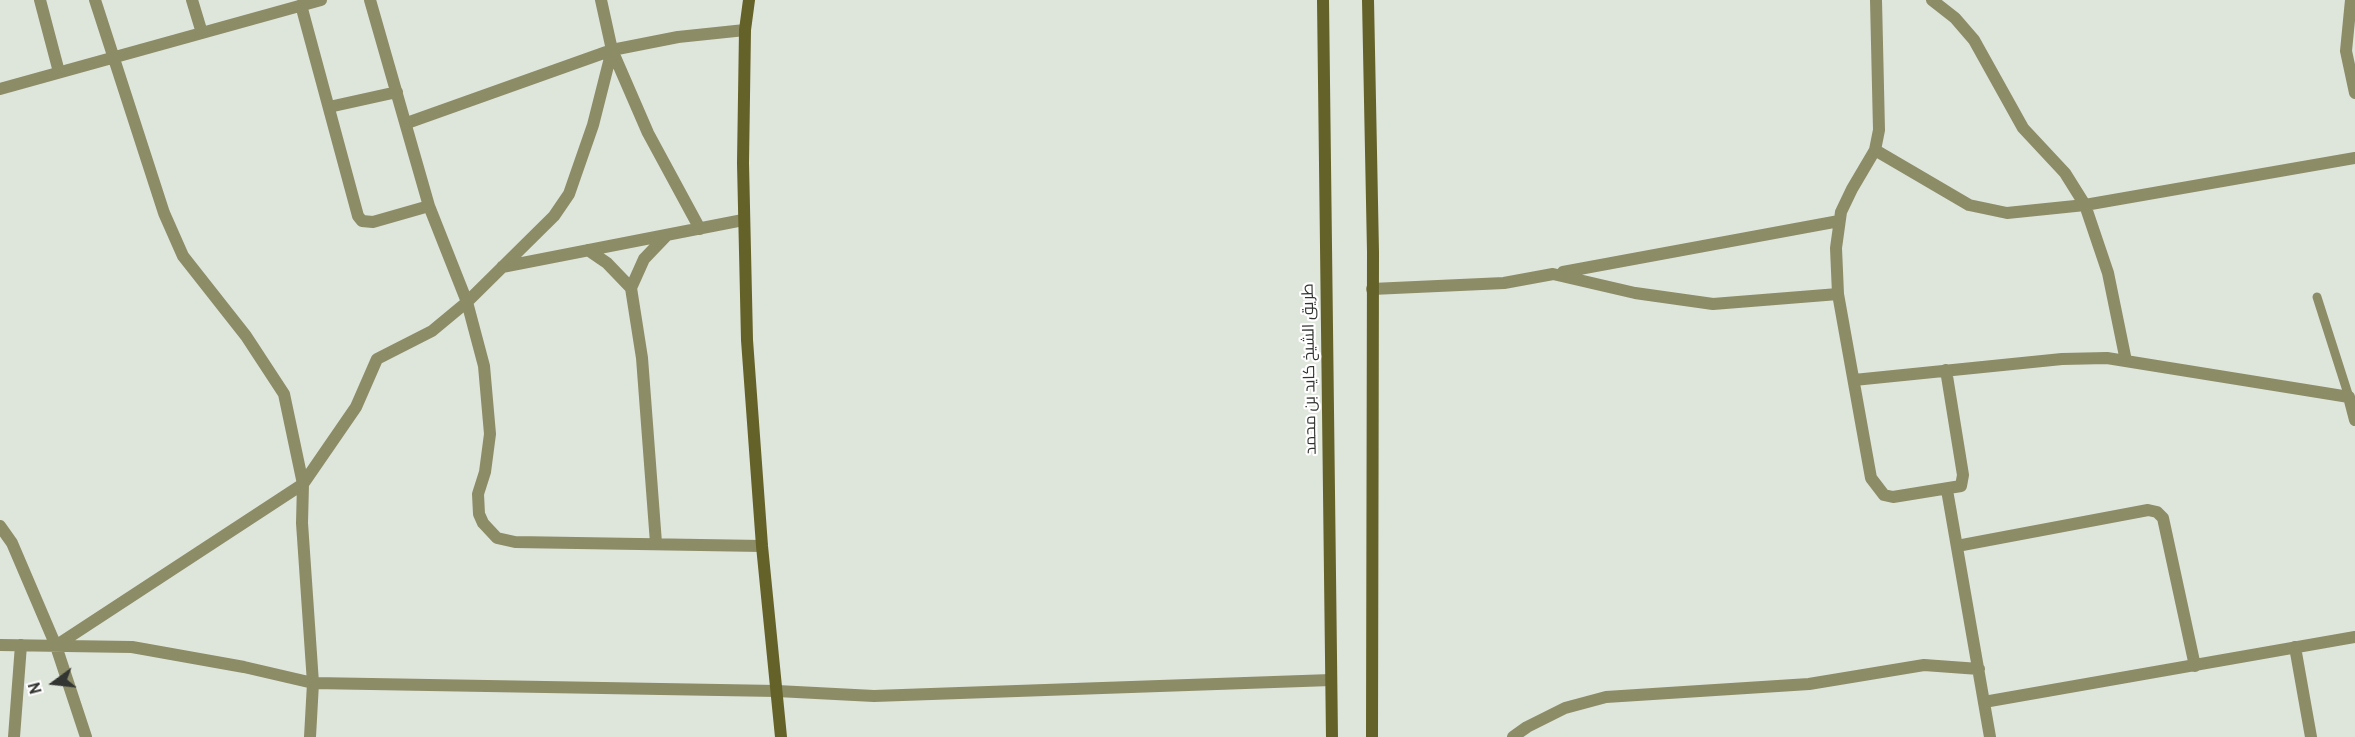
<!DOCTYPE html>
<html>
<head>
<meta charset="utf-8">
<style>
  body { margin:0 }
  #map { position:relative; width:2355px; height:737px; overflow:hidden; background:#dee5db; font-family:Overpass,sans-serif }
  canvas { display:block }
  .north { position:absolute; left:24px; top:653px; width:60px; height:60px; -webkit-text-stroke:4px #fff; paint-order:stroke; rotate:255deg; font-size:16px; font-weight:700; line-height:24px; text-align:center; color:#323531 }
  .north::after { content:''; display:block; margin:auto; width:21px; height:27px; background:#323531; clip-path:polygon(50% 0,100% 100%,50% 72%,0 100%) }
</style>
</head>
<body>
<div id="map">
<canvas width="2355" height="737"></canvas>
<div class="north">N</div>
</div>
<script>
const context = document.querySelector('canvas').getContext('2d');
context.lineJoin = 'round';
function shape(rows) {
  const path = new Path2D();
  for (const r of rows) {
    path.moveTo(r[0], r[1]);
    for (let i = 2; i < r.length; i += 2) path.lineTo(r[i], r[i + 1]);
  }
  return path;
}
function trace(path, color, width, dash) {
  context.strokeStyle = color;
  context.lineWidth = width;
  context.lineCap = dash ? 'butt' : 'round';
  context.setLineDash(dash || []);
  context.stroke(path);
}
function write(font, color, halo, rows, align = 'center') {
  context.font = font + ' Overpass,Cairo,sans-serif';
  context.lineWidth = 4.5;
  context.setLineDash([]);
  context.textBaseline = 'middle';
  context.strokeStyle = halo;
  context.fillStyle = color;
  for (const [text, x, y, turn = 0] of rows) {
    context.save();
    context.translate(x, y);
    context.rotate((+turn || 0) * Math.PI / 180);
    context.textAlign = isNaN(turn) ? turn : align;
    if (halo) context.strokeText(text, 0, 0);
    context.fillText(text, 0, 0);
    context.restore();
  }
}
trace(shape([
  [2317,297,2349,397]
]), '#8c8c67', 9);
trace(shape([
  [40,0,59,72],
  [95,0,164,213,183,256,246,336,284,394,303,484,302,523,313,683,310,737],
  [192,0,202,33],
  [370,0,429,206,467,302,484,366,490,434,485,472,478,494,479,514,483,523,497,538,515,542,762,546],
  [601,0,612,50,648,133,700,229],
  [1876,0,1879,130,1875,150,1852,189,1841,212,1836,248,1838,294,1871,478,1884,495,1893,497,1961,486,1963,475,1946,370],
  [1932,0,1955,18,1974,40,2023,128,2065,173,2085,205,2108,273,2126,361],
  [2351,0,2346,51,2355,93],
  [301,5,358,216,362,221,373,222,429,206],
  [0,89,321,0],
  [329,107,397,92],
  [407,123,612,50,678,37,745,30],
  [1875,150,1969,205,2007,213,2085,205,2355,158],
  [588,250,607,263,631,288],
  [502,267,743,220],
  [1563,272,1839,221],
  [1372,289,1504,283,1553,274,1635,293,1713,304,1838,294],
  [1854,380,2062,359,2107,358,2349,397,2355,420],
  [1947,490,1990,737],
  [0,526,12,543,56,646,86,737],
  [656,543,642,358,631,288,644,259,666,236],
  [1957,546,2148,510,2157,512,2163,518,2195,666],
  [0,645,132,647,244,667,313,683,777,691,874,696,1331,680],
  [57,645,303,484,356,407,377,359,432,331,467,302,554,216,569,194,593,125,612,50],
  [2295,647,2311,737],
  [1984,702,2355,637],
  [14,737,21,645],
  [1513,737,1527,727,1565,708,1606,697,1809,684,1924,665,1979,669]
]), '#8c8c67', 12);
trace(shape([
  [749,0,745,30,743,163,747,340,762,546,781,737],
  [1323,0,1332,737],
  [1368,0,1373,252,1372,737]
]), '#646229', 12);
write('16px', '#323531', '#fff', [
  ["طريق الشيخ كايد بن محمد",1311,369,-91]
]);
</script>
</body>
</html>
